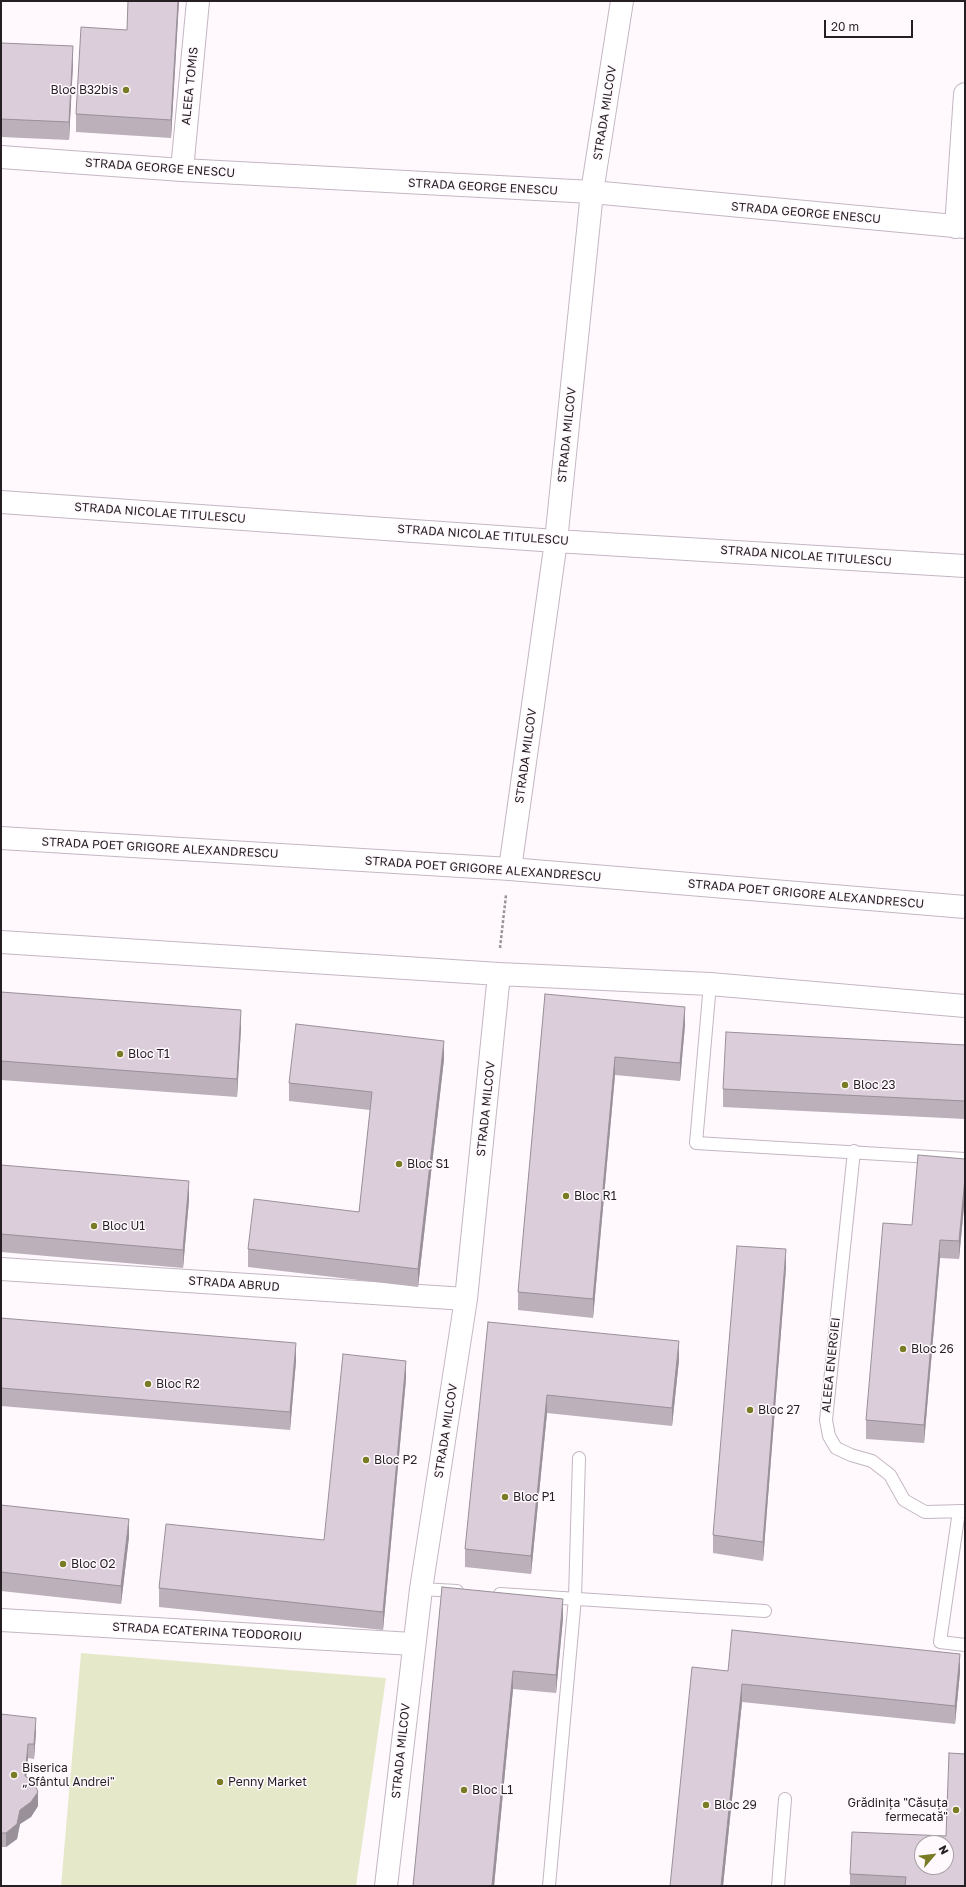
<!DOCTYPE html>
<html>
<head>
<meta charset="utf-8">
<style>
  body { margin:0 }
  #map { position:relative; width:966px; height:1887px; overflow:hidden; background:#fff9fe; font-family:"Golos Text",sans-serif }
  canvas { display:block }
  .frame { position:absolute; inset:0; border:2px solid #251f24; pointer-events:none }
  .north { position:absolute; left:914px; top:1835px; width:40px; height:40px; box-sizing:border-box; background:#fff9fe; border:1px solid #a8a2a7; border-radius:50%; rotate:62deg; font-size:11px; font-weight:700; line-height:16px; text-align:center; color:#251f24 }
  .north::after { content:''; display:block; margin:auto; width:14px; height:18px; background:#797c25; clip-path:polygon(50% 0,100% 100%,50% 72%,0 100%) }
  .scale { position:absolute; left:824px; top:20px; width:89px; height:18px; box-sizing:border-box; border:2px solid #251f24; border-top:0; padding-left:5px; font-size:12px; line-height:14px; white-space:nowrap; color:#251f24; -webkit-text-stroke:3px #fff9fe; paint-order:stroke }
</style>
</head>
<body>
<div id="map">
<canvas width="966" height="1887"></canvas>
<div class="frame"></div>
<div class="north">N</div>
<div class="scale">20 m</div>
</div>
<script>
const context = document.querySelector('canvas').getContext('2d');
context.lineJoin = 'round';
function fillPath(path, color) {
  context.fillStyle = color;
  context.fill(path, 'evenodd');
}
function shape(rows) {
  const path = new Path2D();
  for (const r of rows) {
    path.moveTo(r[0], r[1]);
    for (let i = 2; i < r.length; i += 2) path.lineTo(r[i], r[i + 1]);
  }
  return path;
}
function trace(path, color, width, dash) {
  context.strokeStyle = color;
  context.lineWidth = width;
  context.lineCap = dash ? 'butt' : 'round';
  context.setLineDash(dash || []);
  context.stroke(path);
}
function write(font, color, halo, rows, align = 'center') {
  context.font = font + ' "Golos Text",sans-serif';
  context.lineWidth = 3;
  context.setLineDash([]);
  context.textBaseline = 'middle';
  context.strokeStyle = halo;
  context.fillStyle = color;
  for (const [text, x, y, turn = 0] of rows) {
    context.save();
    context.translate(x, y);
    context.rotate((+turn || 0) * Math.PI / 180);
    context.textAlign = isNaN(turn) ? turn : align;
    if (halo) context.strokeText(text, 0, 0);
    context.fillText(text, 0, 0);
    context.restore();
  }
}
fillPath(shape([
  [81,1653,386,1678,356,1886,61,1886]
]), '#e6e9c9');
const service = shape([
  [710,984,696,1143,965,1159],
  [854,1151,826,1420,829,1436,836,1448,851,1455,872,1461,890,1475,904,1500,925,1512,965,1511],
  [959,1511,940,1642,965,1645],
  [421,1589,457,1591],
  [500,1594,765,1611],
  [549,1886,575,1598,579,1458],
  [778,1886,785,1799]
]);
const minor = shape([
  [1,157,182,170,592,192,965,227],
  [182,170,198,1],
  [956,227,965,94],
  [1,502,556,541,965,566],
  [1,838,510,869,965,907],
  [510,869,556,541,592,192,622,1],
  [1,942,499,974,710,984,965,1006],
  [1,1269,466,1299],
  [1,1620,413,1644],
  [386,1886,421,1589,466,1299,499,974]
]);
trace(service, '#c4b6c3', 14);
trace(minor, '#c4b6c3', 24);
trace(shape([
  [500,948,506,895]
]), '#9a9499', 2.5, [3, 2]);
trace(service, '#fff', 12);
trace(minor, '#fff', 22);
fillPath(shape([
  [128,1,179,1,171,138,76,132,76,114,127,30],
  [1,43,73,64,69,140,1,137],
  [1,992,241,1028,237,1097,1,1080],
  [545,994,685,1025,680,1081,615,1075,593,1318,518,1310,518,1292],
  [965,1045,965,1119,723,1107,723,1089],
  [444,1059,418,1287,248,1267,248,1249,359,1212,370,1110,289,1101,289,1083],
  [965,1159,965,1196,959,1259,940,1258,924,1443,866,1439,866,1420,912,1225],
  [1,1165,189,1200,183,1268,1,1252],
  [786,1268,763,1561,713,1553,713,1535],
  [1,1318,296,1361,290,1430,1,1406],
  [488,1322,679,1360,672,1426,547,1413,531,1574,465,1567,465,1549],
  [406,1379,383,1630,159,1607,159,1588,324,1540],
  [1,1505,129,1537,121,1604,1,1591],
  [442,1587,563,1618,556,1693,513,1689,494,1886,413,1886],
  [728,1671,960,1672,955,1724,742,1702,723,1886,670,1886],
  [1,1714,36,1732,34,1759,28,1758,26,1777,38,1806,31,1817,20,1824,17,1839,6,1847,1,1847],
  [946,1836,965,1886,850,1886,850,1874]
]), '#bcb0bb');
fillPath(shape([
  [178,1,179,1,171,138,171,120],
  [73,46,73,64,69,140,69,122],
  [685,1007,685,1025,680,1081,680,1063],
  [241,1010,241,1028,237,1097,237,1079],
  [444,1041,444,1059,418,1287,418,1269],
  [615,1057,615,1075,593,1318,593,1299],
  [965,1178,965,1196,959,1259,959,1241],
  [189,1181,189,1200,183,1268,183,1250],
  [940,1240,940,1258,924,1443,924,1425],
  [786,1249,786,1268,763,1561,763,1542],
  [679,1341,679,1360,672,1426,672,1408],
  [296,1343,296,1361,290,1430,290,1412],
  [406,1361,406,1379,383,1630,383,1612],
  [547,1395,547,1413,531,1574,531,1556],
  [129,1519,129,1537,121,1604,121,1586],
  [563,1599,563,1618,556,1693,556,1675],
  [960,1654,960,1672,955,1724,955,1706],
  [513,1671,513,1689,494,1886,492,1886],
  [742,1684,742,1702,723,1886,721,1886],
  [36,1718,36,1732,34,1759,34,1744],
  [28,1744,28,1758,25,1791,25,1776],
  [38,1792,38,1806,31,1817,20,1824,17,1839,6,1847,6,1833,20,1810]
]), '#999099');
const building = shape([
  [128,1,178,1,171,120,76,114,81,27,127,30,128,1],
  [1,43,73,46,69,122,1,119,1,43],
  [1,992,241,1010,237,1079,1,1061,1,992],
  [545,994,685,1007,680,1063,615,1057,593,1299,518,1292,545,994],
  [296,1024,444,1041,418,1269,248,1249,254,1199,359,1212,372,1092,289,1083,296,1024],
  [726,1032,965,1045,965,1101,723,1089,726,1032],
  [918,1155,965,1159,965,1178,959,1241,940,1240,924,1425,866,1420,883,1223,912,1225,918,1155],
  [1,1165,189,1181,183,1250,1,1234,1,1165],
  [737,1246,786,1249,763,1542,713,1535,737,1246],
  [1,1318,296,1343,290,1412,1,1388,1,1318],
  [488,1322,679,1341,672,1408,547,1395,531,1556,465,1549,488,1322],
  [343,1354,406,1361,383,1612,159,1588,166,1524,324,1540,343,1354],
  [1,1505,129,1519,121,1586,1,1572,1,1505],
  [442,1587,563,1599,556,1675,513,1671,492,1886,413,1886,442,1587],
  [732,1630,960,1654,955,1706,742,1684,721,1886,670,1886,692,1667,728,1671,732,1630],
  [1,1714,36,1718,34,1744,28,1744,25,1776,34,1782,38,1792,31,1802,20,1810,17,1824,6,1833,1,1833,1,1714],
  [949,1753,965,1754,965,1886,905,1886,906,1877,850,1874,852,1832,946,1836,949,1753],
  [922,1843,946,1843,946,1867,922,1867,922,1843]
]);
fillPath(building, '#dbcdda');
trace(building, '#999099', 1);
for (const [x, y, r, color] of [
  [126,90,4,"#797c25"],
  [120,1054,4,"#797c25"],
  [845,1085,4,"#797c25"],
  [399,1164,4,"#797c25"],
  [566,1196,4,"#797c25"],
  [94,1226,4,"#797c25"],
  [903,1349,4,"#797c25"],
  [148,1384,4,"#797c25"],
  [750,1410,4,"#797c25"],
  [366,1460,4,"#797c25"],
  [505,1497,4,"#797c25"],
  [63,1564,4,"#797c25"],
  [14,1775,4,"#797c25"],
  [220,1782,4,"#797c25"],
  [464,1790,4,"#797c25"],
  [706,1805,4,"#797c25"],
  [956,1810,4,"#797c25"]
]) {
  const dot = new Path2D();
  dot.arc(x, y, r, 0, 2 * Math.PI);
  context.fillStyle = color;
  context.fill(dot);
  trace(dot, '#fff9fe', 1.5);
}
write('12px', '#251f24', '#fff9fe', [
  ["ALEEA TOMIS",190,86,-84],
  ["STRADA MILCOV",605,113,-81],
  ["STRADA GEORGE ENESCU",160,168,4],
  ["STRADA GEORGE ENESCU",483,187,3],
  ["STRADA GEORGE ENESCU",806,213,5],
  ["STRADA MILCOV",567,435,-84],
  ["STRADA NICOLAE TITULESCU",160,513,4],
  ["STRADA NICOLAE TITULESCU",483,535,4],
  ["STRADA NICOLAE TITULESCU",806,556,4],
  ["STRADA MILCOV",526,756,-82],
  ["STRADA POET GRIGORE ALEXANDRESCU",160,848,3],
  ["STRADA POET GRIGORE ALEXANDRESCU",483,869,4],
  ["STRADA POET GRIGORE ALEXANDRESCU",806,894,5],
  ["STRADA MILCOV",486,1109,-84],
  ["STRADA ABRUD",234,1284,4],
  ["ALEEA ENERGIEI",831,1365,-84],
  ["STRADA MILCOV",446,1431,-81],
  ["STRADA ECATERINA TEODOROIU",207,1632,3],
  ["STRADA MILCOV",401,1751,-84]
]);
write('12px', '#251f24', '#fff9fe', [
  ["Bloc B32bis",118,90,"right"],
  ["Bloc T1",128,1054],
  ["Bloc 23",853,1085],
  ["Bloc S1",407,1164],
  ["Bloc R1",574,1196],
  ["Bloc U1",102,1226],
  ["Bloc 26",911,1349],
  ["Bloc R2",156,1384],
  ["Bloc 27",758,1410],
  ["Bloc P2",374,1460],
  ["Bloc P1",513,1497],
  ["Bloc O2",71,1564],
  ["Biserica",22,1768],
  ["„Sfântul Andrei\"",22,1782],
  ["Penny Market",228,1782],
  ["Bloc L1",472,1790],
  ["Grădinița \"Căsuța",948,1803,"right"],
  ["fermecată\"",948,1817,"right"],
  ["Bloc 29",714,1805]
], 'left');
</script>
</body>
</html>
